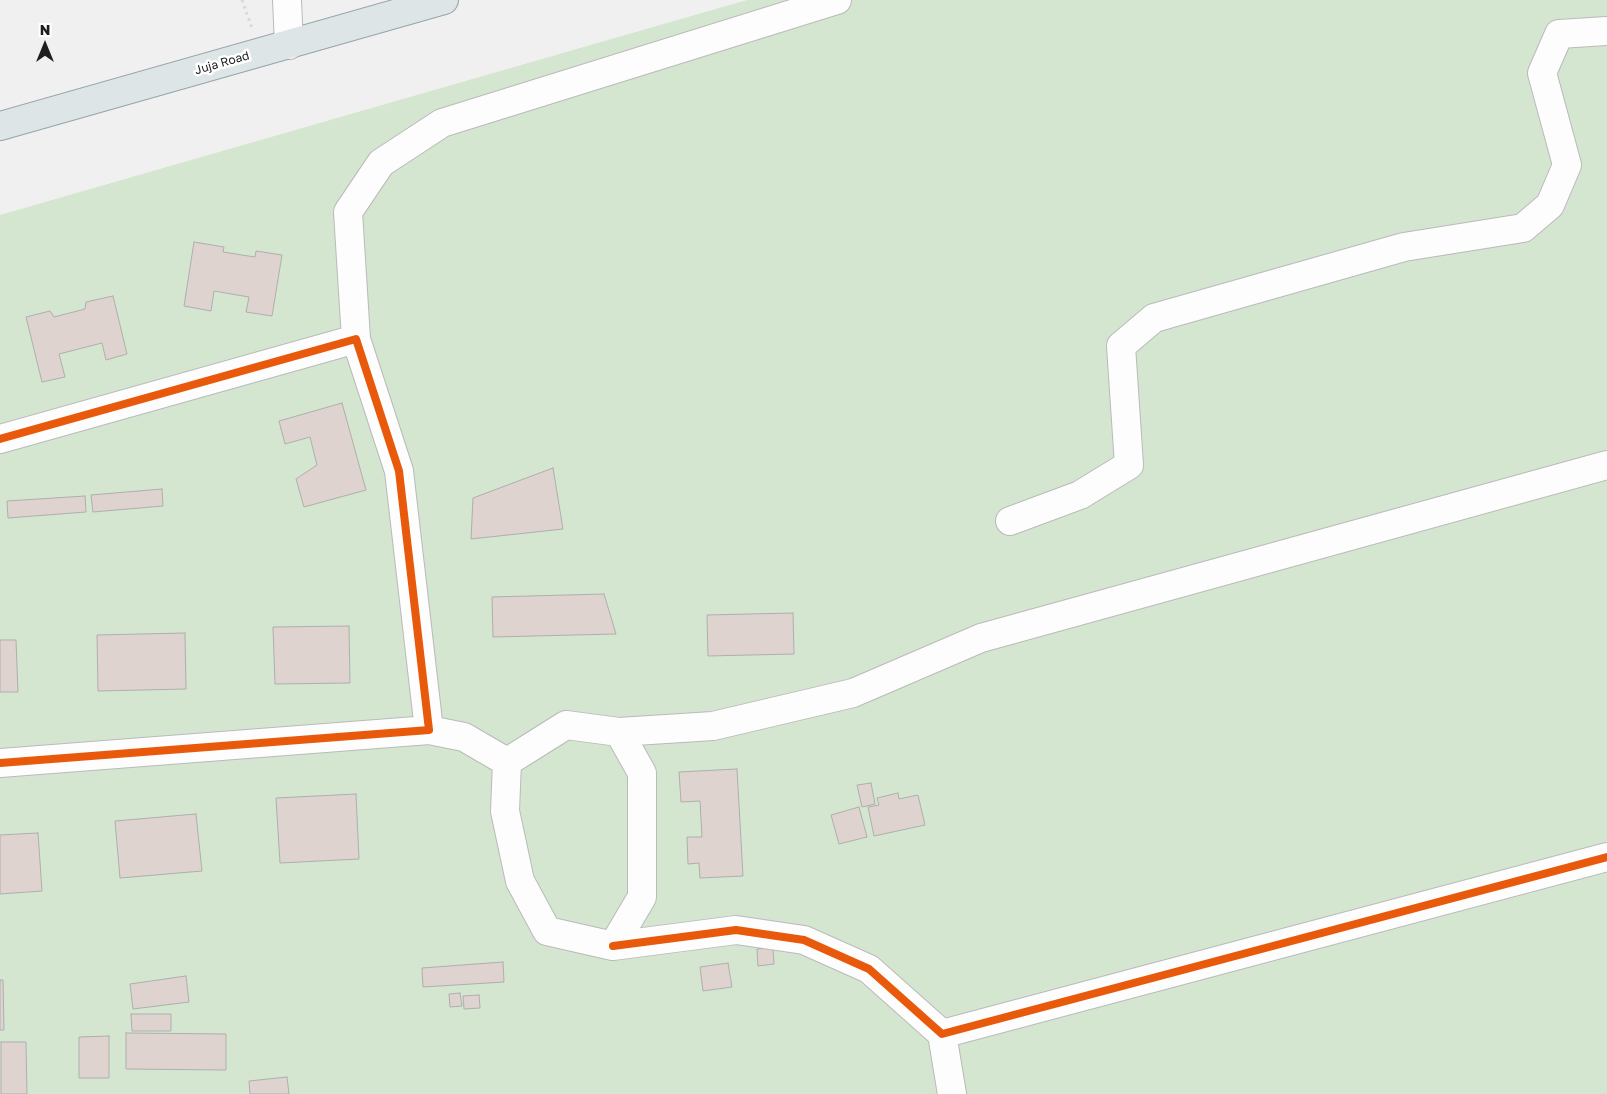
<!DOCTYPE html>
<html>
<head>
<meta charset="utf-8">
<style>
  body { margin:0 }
  #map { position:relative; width:1607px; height:1094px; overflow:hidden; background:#f0f0f1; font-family:"Golos Text",sans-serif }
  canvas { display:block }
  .north { position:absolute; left:20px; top:20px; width:50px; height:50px; -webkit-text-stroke:4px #fff; paint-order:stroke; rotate:0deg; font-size:14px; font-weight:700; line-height:20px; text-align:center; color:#1e1e1f }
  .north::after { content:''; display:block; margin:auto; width:18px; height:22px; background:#1e1e1f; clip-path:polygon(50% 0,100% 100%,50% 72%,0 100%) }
</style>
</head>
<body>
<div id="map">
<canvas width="1607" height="1094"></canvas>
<div class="north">N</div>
</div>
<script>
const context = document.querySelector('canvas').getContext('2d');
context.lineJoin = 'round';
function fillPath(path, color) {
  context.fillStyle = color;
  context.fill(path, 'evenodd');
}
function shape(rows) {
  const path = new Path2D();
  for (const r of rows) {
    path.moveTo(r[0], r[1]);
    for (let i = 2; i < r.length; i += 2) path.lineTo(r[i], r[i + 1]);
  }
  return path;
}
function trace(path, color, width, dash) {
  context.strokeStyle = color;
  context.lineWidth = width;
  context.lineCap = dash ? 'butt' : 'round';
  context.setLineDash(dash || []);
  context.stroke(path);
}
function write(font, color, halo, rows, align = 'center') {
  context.font = font + ' "Golos Text",sans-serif';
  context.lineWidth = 5;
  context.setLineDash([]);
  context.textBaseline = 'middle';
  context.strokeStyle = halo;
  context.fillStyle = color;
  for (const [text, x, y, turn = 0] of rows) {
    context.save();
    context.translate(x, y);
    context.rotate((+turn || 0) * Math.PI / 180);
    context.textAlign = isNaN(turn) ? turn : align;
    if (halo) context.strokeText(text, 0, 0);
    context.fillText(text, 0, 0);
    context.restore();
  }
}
fillPath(shape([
  [747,0,1607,0,1607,1094,0,1094,0,215]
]), '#d4e6cf');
const building = shape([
  [194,242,224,247,223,252,255,257,256,251,282,255,272,316,246,312,249,297,214,291,211,311,184,306,194,242],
  [113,296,127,354,106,360,102,343,59,354,65,377,42,382,26,317,50,311,54,317,85,309,86,302,113,296],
  [342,403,366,490,304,507,296,479,317,465,310,437,285,444,279,421,342,403],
  [553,468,563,529,471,539,473,498,553,468],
  [162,489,163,506,93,512,91,495,162,489],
  [85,496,86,512,8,518,7,501,85,496],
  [604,594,616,634,493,637,492,597,604,594],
  [793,613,794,654,708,656,707,615,793,613],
  [349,626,350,683,275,684,273,627,349,626],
  [185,633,186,689,98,691,97,635,185,633],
  [0,640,16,640,18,692,0,692,0,640],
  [737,769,743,876,700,878,699,863,688,864,687,837,702,837,700,801,681,802,679,772,737,769],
  [871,783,875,804,862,807,857,785,871,783],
  [898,793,899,799,918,795,925,825,874,836,868,807,879,805,877,798,898,793],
  [356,794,359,859,280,863,276,798,356,794],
  [859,807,867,837,839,844,831,815,859,807],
  [196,814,202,871,120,878,115,821,196,814],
  [38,833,42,891,0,894,0,835,38,833],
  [773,948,774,964,758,966,757,949,773,948],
  [503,962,504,982,423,987,422,968,503,962],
  [728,963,732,987,703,991,700,967,728,963],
  [186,976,189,1002,133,1009,130,984,186,976],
  [0,980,3,980,4,1030,0,1030,0,980],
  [460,993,462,1006,450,1007,449,994,460,993],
  [479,995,480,1008,464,1009,463,996,479,995],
  [131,1014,171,1014,171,1031,132,1031,131,1014],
  [126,1033,226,1034,226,1070,126,1069,126,1033],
  [109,1036,109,1078,79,1078,79,1037,109,1036],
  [1,1042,26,1042,27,1094,1,1094,1,1042],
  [287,1077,289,1094,250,1094,249,1081,287,1077]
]);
fillPath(building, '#ded3ce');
trace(building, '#afafae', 1);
const minor = shape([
  [287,0,289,45],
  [356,339,348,212,381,163,442,123,837,0],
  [0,439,356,339,399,471,429,730,0,763],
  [1010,521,1080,495,1129,465,1121,346,1154,318,1404,247,1523,228,1550,205,1567,165,1542,73,1559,34,1607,31],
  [566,725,619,732,642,773,642,897,613,946,547,931,520,881,505,811,507,762,566,725],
  [429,730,464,737,507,762],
  [619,732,713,726,853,693,981,638,1607,465],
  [613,946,736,930,804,940,869,969,942,1034,1607,857],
  [942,1034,952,1094]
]);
const major = shape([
  [0,126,444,0]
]);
trace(minor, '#bababb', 30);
trace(major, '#96a4a8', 30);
trace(shape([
  [242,0,252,28]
]), '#d8d8d9', 3, [2.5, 4]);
trace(minor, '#fdfdfd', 28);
trace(major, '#dde5e7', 28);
trace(shape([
  [0,439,356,339,399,471,429,730,0,763],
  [613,946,736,930,804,940,869,969,942,1034,1607,857]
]), '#e8590c', 8);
write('12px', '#1e1e1f', '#fff', [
  ["Juja Road",222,63,-16]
]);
</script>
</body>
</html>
